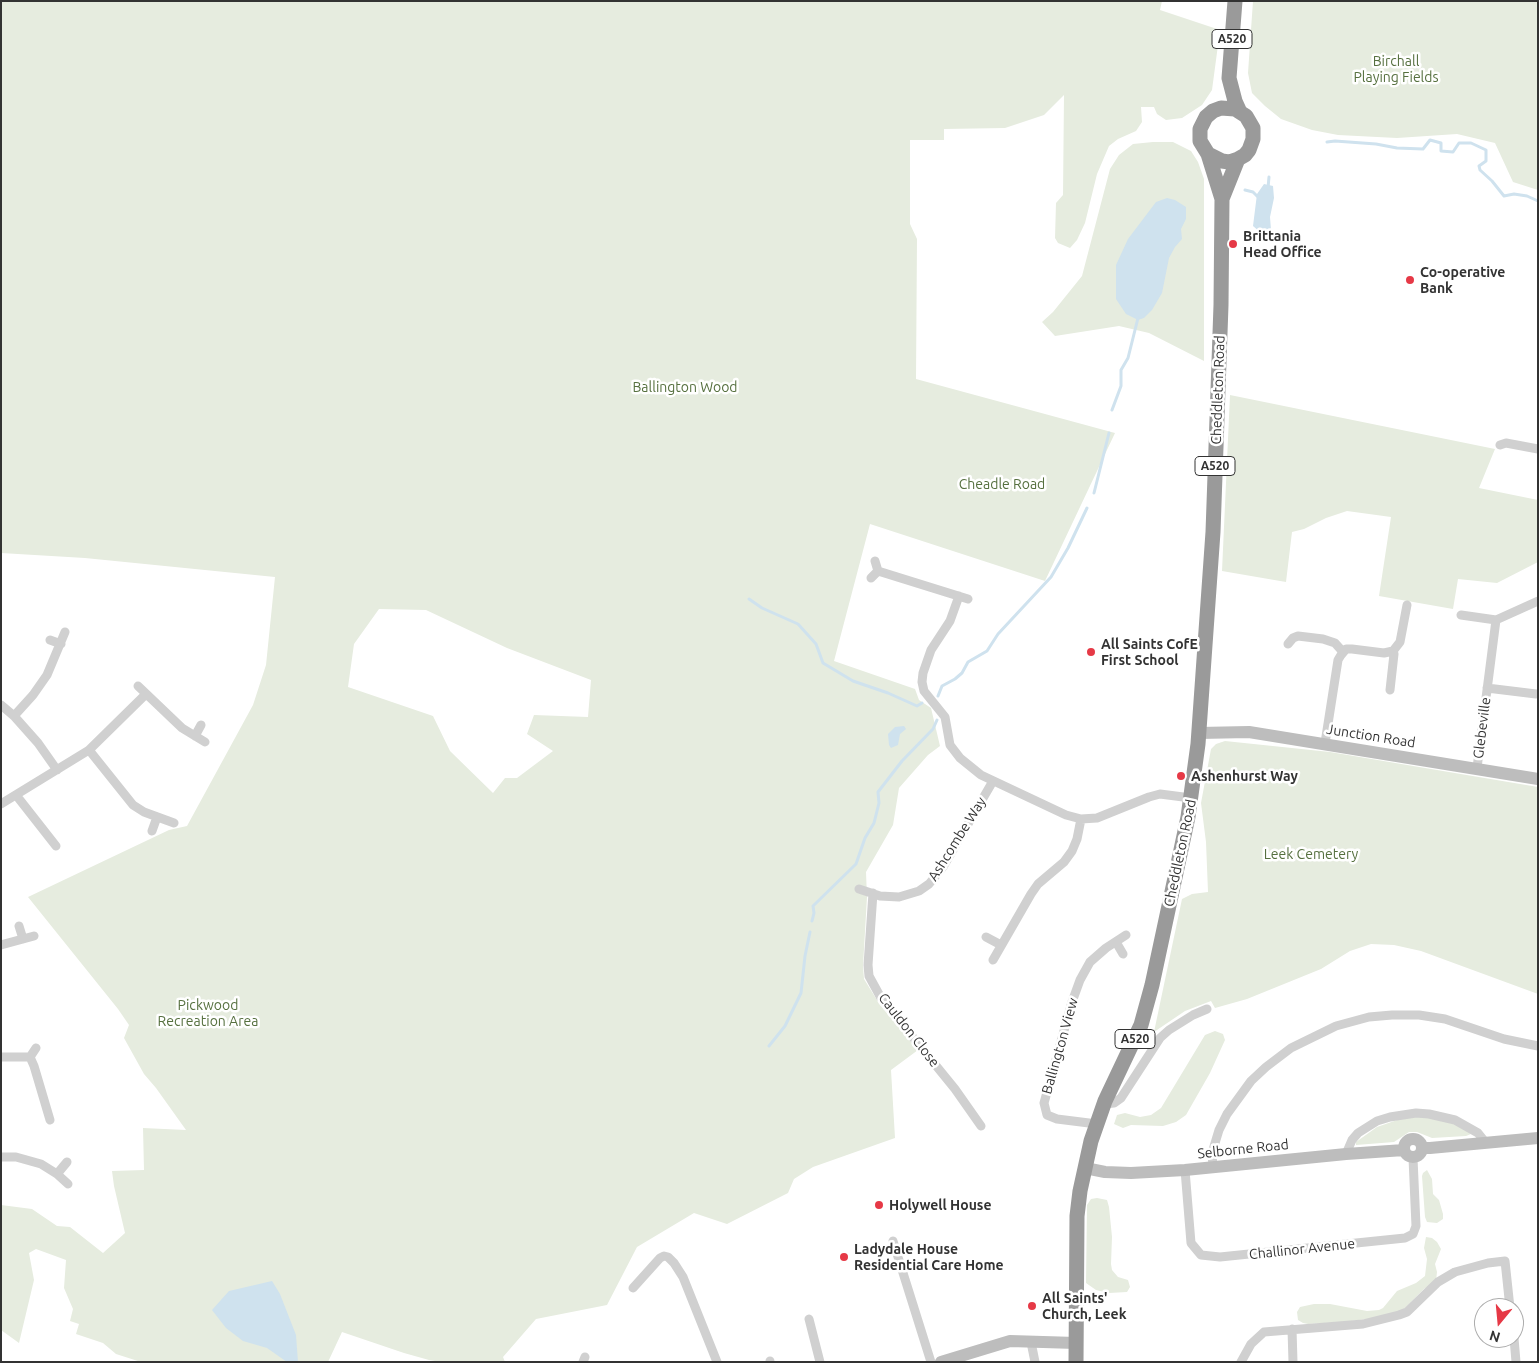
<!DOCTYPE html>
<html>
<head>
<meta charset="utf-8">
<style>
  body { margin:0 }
  #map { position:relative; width:1539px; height:1363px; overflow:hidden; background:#fff; font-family:Ubuntu,sans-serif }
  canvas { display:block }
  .frame { position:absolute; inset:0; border:2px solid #333; pointer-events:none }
  .north { position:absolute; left:1474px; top:1298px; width:50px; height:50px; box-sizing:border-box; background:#fff; border:1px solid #adadad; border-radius:50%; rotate:197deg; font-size:14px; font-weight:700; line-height:20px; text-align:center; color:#333 }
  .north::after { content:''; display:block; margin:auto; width:18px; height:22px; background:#e63946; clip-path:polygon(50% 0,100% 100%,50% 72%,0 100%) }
</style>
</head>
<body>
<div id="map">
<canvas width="1539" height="1363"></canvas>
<div class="frame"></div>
<div class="north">N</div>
</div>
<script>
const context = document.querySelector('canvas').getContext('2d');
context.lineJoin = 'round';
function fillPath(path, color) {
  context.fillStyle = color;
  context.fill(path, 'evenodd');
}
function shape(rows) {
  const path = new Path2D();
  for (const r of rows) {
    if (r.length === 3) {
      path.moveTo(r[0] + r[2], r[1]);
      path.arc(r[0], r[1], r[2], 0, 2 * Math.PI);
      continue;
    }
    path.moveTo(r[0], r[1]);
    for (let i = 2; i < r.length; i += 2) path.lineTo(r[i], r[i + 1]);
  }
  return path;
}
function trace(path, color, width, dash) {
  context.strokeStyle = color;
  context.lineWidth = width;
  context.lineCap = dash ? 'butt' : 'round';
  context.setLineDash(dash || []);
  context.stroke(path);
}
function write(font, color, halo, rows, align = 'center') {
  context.font = font + ' Ubuntu,sans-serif';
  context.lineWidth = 5;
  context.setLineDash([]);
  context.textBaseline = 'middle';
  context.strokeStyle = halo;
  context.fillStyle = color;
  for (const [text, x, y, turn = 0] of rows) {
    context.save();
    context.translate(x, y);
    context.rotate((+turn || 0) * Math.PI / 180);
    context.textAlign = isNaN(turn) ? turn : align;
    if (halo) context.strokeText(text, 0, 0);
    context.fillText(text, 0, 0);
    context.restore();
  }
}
fillPath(shape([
  [1,1,1162,1,1160,10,1220,30,1212,90,1202,105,1182,118,1166,120,1157,114,1154,107,1141,107,1142,122,1136,131,1118,139,1109,146,1097,174,1085,223,1077,240,1070,248,1058,243,1055,238,1056,203,1063,195,1064,95,1044,115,1005,128,944,129,944,140,910,140,910,224,917,239,916,379,1115,433,1045,581,870,524,834,661,915,689,919,700,931,708,940,746,928,755,899,788,893,825,866,872,867,897,863,966,864,979,880,1005,918,1050,891,1070,895,1138,813,1167,794,1179,788,1193,727,1224,694,1213,637,1247,607,1305,536,1319,503,1357,505,1362,441,1362,429,1360,404,1353,342,1332,328,1362,141,1362,116,1354,103,1343,76,1334,79,1324,70,1321,73,1309,64,1288,66,1260,36,1249,29,1253,34,1280,19,1343,1,1330,1,1205,32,1209,57,1226,70,1227,103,1253,125,1233,114,1186,112,1171,144,1170,143,1128,186,1130,156,1088,144,1074,124,1038,129,1025,118,1009,28,897,169,830,187,826,253,705,266,665,275,577,85,558,1,553],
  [379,609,426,610,507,648,591,680,588,717,534,715,527,734,553,751,517,778,505,778,493,793,450,751,433,716,348,687,354,644],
  [1253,1,1538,1,1538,190,1513,182,1495,143,1457,134,1397,138,1338,135,1312,130,1281,119,1265,106,1252,93,1248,73],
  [1153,142,1173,142,1191,151,1198,162,1204,179,1204,361,1149,333,1119,326,1055,336,1042,322,1053,312,1082,276,1110,169,1119,155,1133,144],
  [1230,395,1495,449,1479,488,1538,500,1538,562,1497,583,1458,579,1453,609,1379,596,1391,517,1347,511,1326,518,1304,529,1292,532,1286,582,1222,571],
  [1225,741,1330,752,1538,787,1538,994,1421,951,1394,945,1371,944,1350,951,1321,969,1247,999,1215,1008,1211,1001,1185,1011,1154,1032,1182,899,1192,894,1208,892,1206,842,1201,803,1211,749,1216,744],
  [1215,1031,1223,1034,1225,1040,1210,1073,1186,1115,1176,1122,1163,1126,1131,1125,1123,1128,1114,1124,1117,1115,1125,1113,1140,1117,1151,1115,1161,1108,1205,1035],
  [1418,1117,1431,1117,1460,1126,1471,1134,1466,1136,1432,1138,1417,1132,1409,1132,1394,1142,1356,1145,1356,1142,1377,1127,1403,1118],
  [1427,1170,1432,1179,1433,1194,1439,1200,1443,1214,1443,1219,1437,1223,1427,1222,1425,1217,1422,1176,1423,1173],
  [1097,1198,1107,1200,1109,1207,1112,1237,1111,1264,1112,1270,1118,1277,1128,1280,1130,1287,1127,1292,1109,1293,1096,1290,1086,1283,1087,1205,1091,1199],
  [1426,1237,1432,1238,1437,1242,1441,1249,1435,1264,1437,1272,1436,1281,1424,1289,1401,1312,1376,1318,1343,1322,1308,1324,1303,1323,1298,1320,1297,1312,1300,1307,1314,1304,1330,1304,1367,1311,1379,1310,1383,1308,1397,1291,1416,1283,1425,1276,1427,1259,1424,1248]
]), '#e6ecdf');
fillPath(shape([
  [1264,184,1273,186,1274,198,1270,217,1271,230,1267,232,1261,233,1253,226,1257,194],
  [1167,198,1175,200,1186,207,1186,219,1181,229,1182,239,1175,247,1169,258,1162,293,1152,310,1144,318,1138,320,1126,314,1116,299,1116,265,1128,239,1156,202],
  [904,726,906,729,900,734,898,745,891,748,889,745,888,734,895,727],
  [272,1281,280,1294,296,1335,298,1362,287,1362,267,1348,243,1341,226,1328,212,1310,229,1291]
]), '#cfe2ee');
trace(shape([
  [1327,142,1335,141,1376,144,1397,148,1423,149,1430,140,1441,143,1441,151,1453,152,1459,143,1471,143,1486,150,1486,161,1479,166,1480,170,1492,181,1504,196,1514,194,1527,196,1538,201],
  [1268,188,1269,177],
  [1245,190,1253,192,1259,198],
  [1112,410,1121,386,1121,370,1128,358,1138,318],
  [1094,493,1109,433],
  [749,599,762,608,798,624,816,644,823,663,853,681,888,693,917,706,922,703],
  [938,696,942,686,955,679,962,673,968,662,987,651,998,634,1051,577,1068,548,1087,508],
  [812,921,814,913,813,906,856,864,865,838,874,823,879,803,878,792,902,761,933,729,937,720],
  [769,1046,785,1026,801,993,805,956,810,932]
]), '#cfe2ee', 3);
trace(shape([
  [1500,445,1506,443,1538,449],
  [878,571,968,599],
  [871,578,878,571,875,561],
  [959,596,950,621,931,650,923,673,922,682,924,691,945,717,950,745,960,758,981,775,1066,815,1081,819,1097,818,1149,797,1160,794,1191,798],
  [1461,615,1496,620,1538,601],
  [50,640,61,644],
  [1288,644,1293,638,1298,636,1323,639,1335,643,1343,652],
  [138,686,182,728,205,742],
  [1487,688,1536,694],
  [1390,690,1394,654,1393,651],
  [1,705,14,716,38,743,57,770],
  [14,716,33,695,47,675,65,632],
  [195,736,201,725],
  [1325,743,1338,660,1341,655,1346,649,1352,649,1384,653,1393,651,1400,642,1407,605],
  [89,750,133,805,144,812,174,823],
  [1477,768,1496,620],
  [16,795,56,846],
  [1,804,89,750,146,694],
  [152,831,157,817],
  [859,889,880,896,899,897,919,891,929,884,943,867,993,781],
  [873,893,868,965,869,976,881,998,955,1089,981,1126],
  [19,926,23,939],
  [986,937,1001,945],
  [1116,942,1123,954],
  [1,945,34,936],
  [993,960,1031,894,1038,884,1064,862,1072,851,1077,839,1081,819],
  [36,1048,30,1057,34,1066,50,1120],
  [1,1057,30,1057],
  [1104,1104,1114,1103,1121,1098,1160,1038,1169,1030,1193,1015,1207,1009],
  [1097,1124,1057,1119,1047,1115,1044,1103,1072,1002,1080,980,1090,962,1106,948,1126,935],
  [1346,1154,1352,1140,1358,1133,1377,1121,1390,1117,1416,1113,1429,1114,1455,1120,1478,1133,1486,1143],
  [1,1157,16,1157,41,1164,57,1174,68,1184],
  [1213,1168,1212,1153,1219,1130,1227,1114,1251,1081,1266,1067,1291,1048,1336,1026,1369,1017,1392,1015,1419,1015,1445,1019,1504,1039,1538,1046],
  [1185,1170,1191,1243,1201,1255,1220,1257,1405,1238,1413,1234,1416,1226,1413,1158],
  [57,1174,67,1162],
  [893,1241,931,1362],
  [633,1288,660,1258,664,1256,668,1257,674,1263,683,1277,717,1362],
  [809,1319,820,1362],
  [1292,1329,1293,1362],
  [1514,1338,1516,1362],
  [1031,1342,1035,1362],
  [770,1361,770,1362],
  [583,1362,585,1357],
  [1241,1362,1251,1344,1264,1332,1363,1324,1399,1315,1407,1312,1438,1282,1455,1272,1488,1263,1505,1261,1510,1308]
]), '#d0d0d0', 9);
trace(shape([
  [1199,733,1249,732,1538,779],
  [1413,1148,9],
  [1423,1148,1430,1148,1538,1138],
  [1085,1168,1105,1172,1131,1173,1185,1170,1346,1154,1404,1150],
  [941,1362,1010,1341,1076,1343]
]), '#bdbdbd', 12);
trace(shape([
  [1235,1,1229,78,1235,101,1240,112],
  [1222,199,1238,159],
  [1076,1362,1077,1216,1080,1191,1091,1141,1105,1101,1141,1025,1152,985,1188,817,1198,744,1213,532,1221,305,1222,199,1208,154,1200,141,1200,129,1206,117,1213,111,1221,108,1235,109,1246,116,1253,128,1253,139,1249,150,1245,155,1238,159,1229,162,1222,161,1208,154]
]), '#9a9a9a', 15);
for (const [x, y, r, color] of [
  [1233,244,5,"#e63946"],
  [1410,280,5,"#e63946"],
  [1091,652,5,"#e63946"],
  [1181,776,5,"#e63946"],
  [879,1205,5,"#e63946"],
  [844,1257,5,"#e63946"],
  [1032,1306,5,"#e63946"]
]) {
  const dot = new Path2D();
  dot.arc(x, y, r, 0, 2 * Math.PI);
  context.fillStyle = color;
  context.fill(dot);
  trace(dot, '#fff', 2);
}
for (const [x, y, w] of [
  [1232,39,40],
  [1215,466,40],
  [1135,1039,40]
]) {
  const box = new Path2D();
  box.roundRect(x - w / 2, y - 9.5, w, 19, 4);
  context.fillStyle = '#fff';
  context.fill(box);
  trace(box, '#333', 1);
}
write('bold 12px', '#333', null, [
  ["A520",1232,39],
  ["A520",1215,466],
  ["A520",1135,1039]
]);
write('14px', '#56703f', '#fff', [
  ["Birchall",1396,61],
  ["Playing Fields",1396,77],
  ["Ballington Wood",685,387],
  ["Cheadle Road",1002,484],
  ["Leek Cemetery",1311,854],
  ["Pickwood",208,1005],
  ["Recreation Area",208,1021]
]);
write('bold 14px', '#333', '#fff', [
  ["Brittania",1243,236],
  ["Head Office",1243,252],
  ["Co-operative",1420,272],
  ["Bank",1420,288],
  ["All Saints CofE",1101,644],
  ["First School",1101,660],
  ["Ashenhurst Way",1191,776],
  ["Holywell House",889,1205],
  ["Ladydale House",854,1249],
  ["Residential Care Home",854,1265],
  ["All Saints'",1042,1298],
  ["Church, Leek",1042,1314]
], 'left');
write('14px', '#333', '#fff', [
  ["Cheddleton Road",1218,390,-88],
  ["Glebeville",1482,728,-83],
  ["Junction Road",1371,736,9],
  ["Ashcombe Way",957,839,-58],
  ["Cheddleton Road",1180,853,-78],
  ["Cauldon Close",909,1030,52],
  ["Ballington View",1060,1046,-74],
  ["Selborne Road",1243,1149,-6],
  ["Challinor Avenue",1302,1249,-6]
]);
</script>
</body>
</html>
